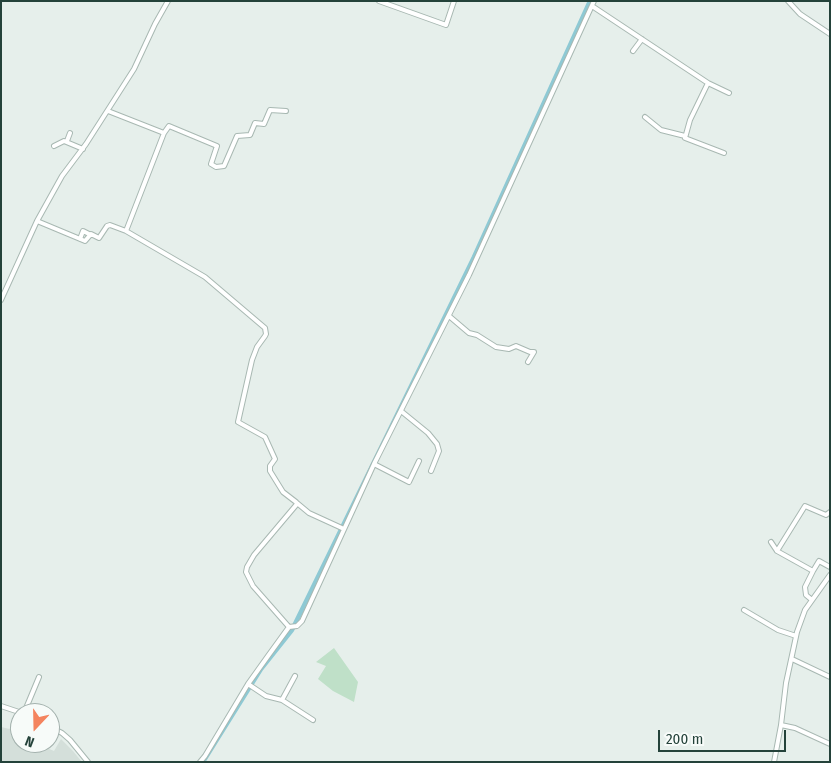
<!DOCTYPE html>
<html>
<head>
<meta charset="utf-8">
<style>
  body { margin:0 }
  #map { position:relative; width:831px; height:763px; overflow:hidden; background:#e6efeb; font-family:"Fira Sans Condensed",sans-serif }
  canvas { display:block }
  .frame { position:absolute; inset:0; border:2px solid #24423a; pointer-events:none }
  .north { position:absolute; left:10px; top:703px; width:50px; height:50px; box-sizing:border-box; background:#f7fbf9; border:1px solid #a3b1ad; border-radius:50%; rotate:201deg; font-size:14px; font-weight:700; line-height:20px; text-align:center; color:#24423a }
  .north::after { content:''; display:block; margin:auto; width:18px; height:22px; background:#f4845f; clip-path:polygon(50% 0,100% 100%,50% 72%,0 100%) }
  .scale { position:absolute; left:658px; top:730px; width:128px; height:22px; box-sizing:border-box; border:2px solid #24423a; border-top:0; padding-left:6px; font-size:15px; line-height:18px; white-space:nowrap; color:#24423a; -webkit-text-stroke:4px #f7fbf9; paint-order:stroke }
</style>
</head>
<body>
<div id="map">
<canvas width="831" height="763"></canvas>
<div class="frame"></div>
<div class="north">N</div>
<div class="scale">200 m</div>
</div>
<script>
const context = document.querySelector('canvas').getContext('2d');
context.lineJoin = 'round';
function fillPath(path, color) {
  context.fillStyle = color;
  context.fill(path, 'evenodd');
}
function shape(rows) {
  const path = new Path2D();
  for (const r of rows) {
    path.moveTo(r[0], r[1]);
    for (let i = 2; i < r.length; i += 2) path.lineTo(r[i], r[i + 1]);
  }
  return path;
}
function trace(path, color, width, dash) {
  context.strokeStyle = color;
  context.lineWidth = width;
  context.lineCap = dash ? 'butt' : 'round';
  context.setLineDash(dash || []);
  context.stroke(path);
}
fillPath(shape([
  [1,727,18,731,20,728,20,743,41,743,40,745,54,751,61,739,73,751,82,762,1,762]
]), '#d4dfda');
fillPath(shape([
  [334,648,358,682,354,702,333,691,318,679,326,666,316,662]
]), '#bfe0c8');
trace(shape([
  [203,762,261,669,292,630,474,257,590,1]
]), '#8ec9d4', 4.5);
const minor = shape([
  [379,1,446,25,454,1],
  [788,1,800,14,830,34],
  [592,6,708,83,729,93],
  [633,51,642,39],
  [708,83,690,120,685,138,724,153],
  [108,111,164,133,126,231],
  [645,117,661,130,685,136],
  [164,133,169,126,217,146,211,164,216,167,224,166,237,136,250,135,255,123,264,124,270,110,286,111],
  [67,141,70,133],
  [54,146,64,141,83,149],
  [37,221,85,241,91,234,99,238,107,226,110,225,126,231,205,277,265,328,266,334,265,336,257,347,252,360,238,422,265,437,275,459,270,466,270,471,283,492,296,502,297,504,254,555,247,567,246,572,253,586,289,627],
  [80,239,83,231,91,235],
  [1,300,37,221,62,176,86,144,134,69,155,24,168,1],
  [449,316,469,333,477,335,496,347,509,349,516,346,530,352,534,352,528,362],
  [401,411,428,433,437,444,439,451,431,471],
  [374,464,409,482,419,461],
  [297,503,309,513,344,529],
  [771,542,777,551,813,571,805,587,806,595,812,600],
  [777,551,805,506,826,515,830,512],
  [813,571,819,561,830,567],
  [744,610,778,630,796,636],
  [792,659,830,677],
  [248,684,266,696,282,700,313,720],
  [282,700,295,676],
  [1,706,22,713],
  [24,713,39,677],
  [781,725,795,728,830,744],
  [50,727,62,733,70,740,88,762],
  [200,762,205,756,248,684,268,656,289,627,297,626,302,621,374,464,469,275,594,1],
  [774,762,781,725,786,683,797,632,805,610,830,575]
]);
trace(minor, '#a8b8b2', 6);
trace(minor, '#fff', 4);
</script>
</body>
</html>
